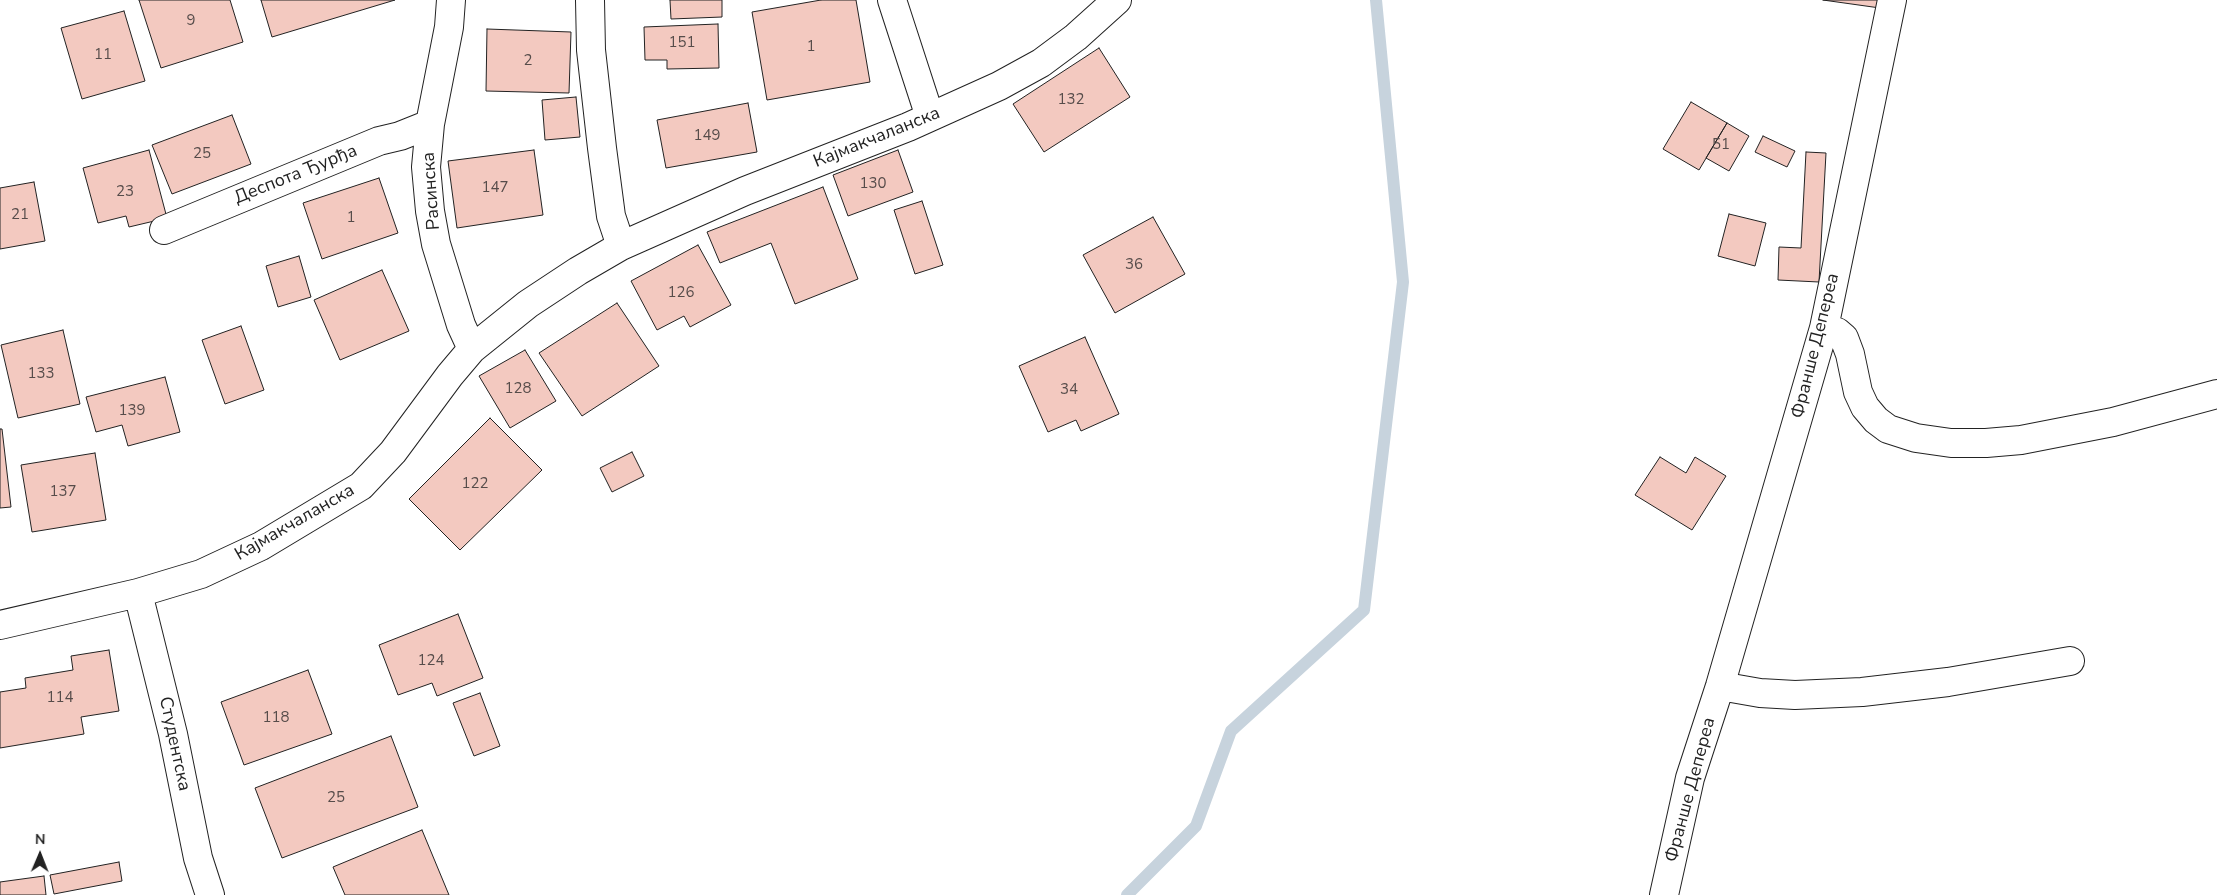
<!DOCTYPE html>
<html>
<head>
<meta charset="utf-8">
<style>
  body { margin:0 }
  #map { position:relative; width:2217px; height:895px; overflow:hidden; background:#fff; font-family:"Nunito Sans",sans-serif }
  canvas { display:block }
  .north { position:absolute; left:15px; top:830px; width:50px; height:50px; -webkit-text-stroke:4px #fff; paint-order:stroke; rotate:1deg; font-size:14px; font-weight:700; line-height:20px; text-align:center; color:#222 }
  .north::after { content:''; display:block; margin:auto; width:18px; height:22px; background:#222; clip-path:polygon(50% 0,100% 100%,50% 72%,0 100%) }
</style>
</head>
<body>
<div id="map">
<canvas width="2217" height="895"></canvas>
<div class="north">N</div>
</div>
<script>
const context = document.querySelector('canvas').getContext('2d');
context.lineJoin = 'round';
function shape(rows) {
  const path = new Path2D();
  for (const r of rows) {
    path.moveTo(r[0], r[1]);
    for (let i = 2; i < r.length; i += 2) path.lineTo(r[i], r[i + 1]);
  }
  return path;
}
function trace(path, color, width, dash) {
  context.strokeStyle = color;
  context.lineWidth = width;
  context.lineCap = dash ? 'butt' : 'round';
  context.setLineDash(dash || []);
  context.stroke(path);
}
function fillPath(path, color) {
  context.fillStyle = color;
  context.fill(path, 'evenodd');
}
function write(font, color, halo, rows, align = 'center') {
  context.font = font + ' "Nunito Sans",sans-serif';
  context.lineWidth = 4;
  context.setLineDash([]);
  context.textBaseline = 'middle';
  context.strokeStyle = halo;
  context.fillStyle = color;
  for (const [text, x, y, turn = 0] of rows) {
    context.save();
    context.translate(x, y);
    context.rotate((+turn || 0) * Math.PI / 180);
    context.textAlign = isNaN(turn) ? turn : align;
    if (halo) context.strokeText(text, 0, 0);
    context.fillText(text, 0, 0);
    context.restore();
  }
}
trace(shape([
  [1127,895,1196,826,1231,731,1364,610,1403,282,1376,0]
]), '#c7d3dd', 12);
const building = shape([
  [139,0,230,0,243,42,161,68,139,0],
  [261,0,395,0,272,37,261,0],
  [670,0,722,0,722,17,671,19,670,0],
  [821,0,856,0,870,82,767,100,752,12,821,0],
  [1823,0,1881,0,1880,8,1823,0],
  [124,11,145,81,82,99,61,28,124,11],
  [718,24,719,68,667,69,667,60,645,60,644,27,718,24],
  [487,29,571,32,569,93,486,91,487,29],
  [1099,48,1130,97,1044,152,1013,104,1099,48],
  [576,97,580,137,545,140,542,100,576,97],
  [1691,102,1727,123,1699,170,1663,149,1691,102],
  [748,103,757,152,666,168,657,120,748,103],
  [232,115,251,164,172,194,152,145,232,115],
  [1727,123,1749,136,1729,171,1706,158,1727,123],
  [1763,136,1795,151,1787,167,1755,152,1763,136],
  [149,150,167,218,129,227,126,216,98,223,83,168,149,150],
  [534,150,543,215,457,228,448,161,534,150],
  [898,150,913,192,848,216,833,175,898,150],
  [1806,152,1826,153,1819,282,1778,280,1779,247,1801,248,1806,152],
  [379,178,398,233,322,259,303,203,379,178],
  [34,182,45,241,0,249,0,188,34,182],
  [823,187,858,279,795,304,771,243,720,263,707,232,823,187],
  [922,201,943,265,915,274,894,210,922,201],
  [1729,214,1766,223,1755,266,1718,256,1729,214],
  [1153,217,1185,274,1115,313,1083,255,1153,217],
  [698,245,731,305,690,327,684,316,657,330,631,281,698,245],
  [299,256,311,297,278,307,266,266,299,256],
  [382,270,409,331,340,360,314,300,382,270],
  [617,303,659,366,582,416,539,353,617,303],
  [241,326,264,390,225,404,202,340,241,326],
  [63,330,80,404,18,418,1,345,63,330],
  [1085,337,1119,414,1081,431,1076,420,1048,432,1019,366,1085,337],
  [525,350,556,401,510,428,479,376,525,350],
  [165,377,180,432,128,446,122,425,96,432,86,397,165,377],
  [490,418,542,470,460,550,409,499,490,418],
  [0,429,2,429,11,507,0,508,0,429],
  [632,452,644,476,612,492,600,468,632,452],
  [95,453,106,520,32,532,21,465,95,453],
  [1660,457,1686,473,1695,457,1726,476,1692,530,1635,495,1660,457],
  [458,614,483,678,437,696,432,683,398,695,379,645,458,614],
  [109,650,119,711,81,717,84,734,0,748,0,692,26,688,25,678,73,670,71,656,109,650],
  [308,670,332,734,244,765,221,702,308,670],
  [480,693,500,746,474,756,453,703,480,693],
  [391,736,418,807,282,858,255,788,391,736],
  [422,830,449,895,345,895,333,867,422,830],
  [119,862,122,881,54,894,50,875,119,862],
  [44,876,46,895,0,895,0,882,44,876]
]);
fillPath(building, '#f3c9c0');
trace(building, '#222', 1);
const minor = shape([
  [451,0,449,27,430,124,426,167,430,211,436,244,461,325,472,349],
  [590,0,591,50,602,148,611,216,621,246],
  [892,0,930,117],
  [164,230,379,141,400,136,430,124],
  [1824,328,1837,332,1844,338,1850,354,1858,392,1865,407,1876,420,1888,429,1916,438,1951,443,1986,443,2021,440,2113,422,2217,394],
  [138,593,173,734,198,858,210,895],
  [0,625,138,593,201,574,261,546,361,486,393,452,450,375,472,349,528,304,578,271,621,246,745,191,908,127,999,86,1041,63,1076,37,1117,0],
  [1720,686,1760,693,1795,695,1862,692,1948,682,2070,661],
  [1664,895,1690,778,1720,686,1824,328,1892,0]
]);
trace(minor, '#222', 30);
trace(minor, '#fff', 28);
write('15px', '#564c4a', null, [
  ["9",191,21],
  ["151",682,43],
  ["1",811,47],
  ["11",103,55],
  ["2",528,61],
  ["132",1071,100],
  ["149",707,136],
  ["51",1721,145],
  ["25",202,154],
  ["130",873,184],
  ["147",495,188],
  ["23",125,192],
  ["21",20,215],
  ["1",351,218],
  ["36",1134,265],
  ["126",681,293],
  ["133",41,374],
  ["128",518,389],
  ["34",1069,390],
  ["139",132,411],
  ["122",475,484],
  ["137",63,492],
  ["124",431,661],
  ["114",60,698],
  ["118",276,718],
  ["25",336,798]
]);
write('18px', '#222', '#fff', [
  ["Кајмакчаланска",877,138,-22],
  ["Деспота Ђурђа",296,175,-22],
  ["Расинска",432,191,-94],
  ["Франше Депереа",1816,346,-76],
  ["Кајмакчаланска",295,523,-30],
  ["Студентска",174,744,78],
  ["Франше Депереа",1691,790,-75]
]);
</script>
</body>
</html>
